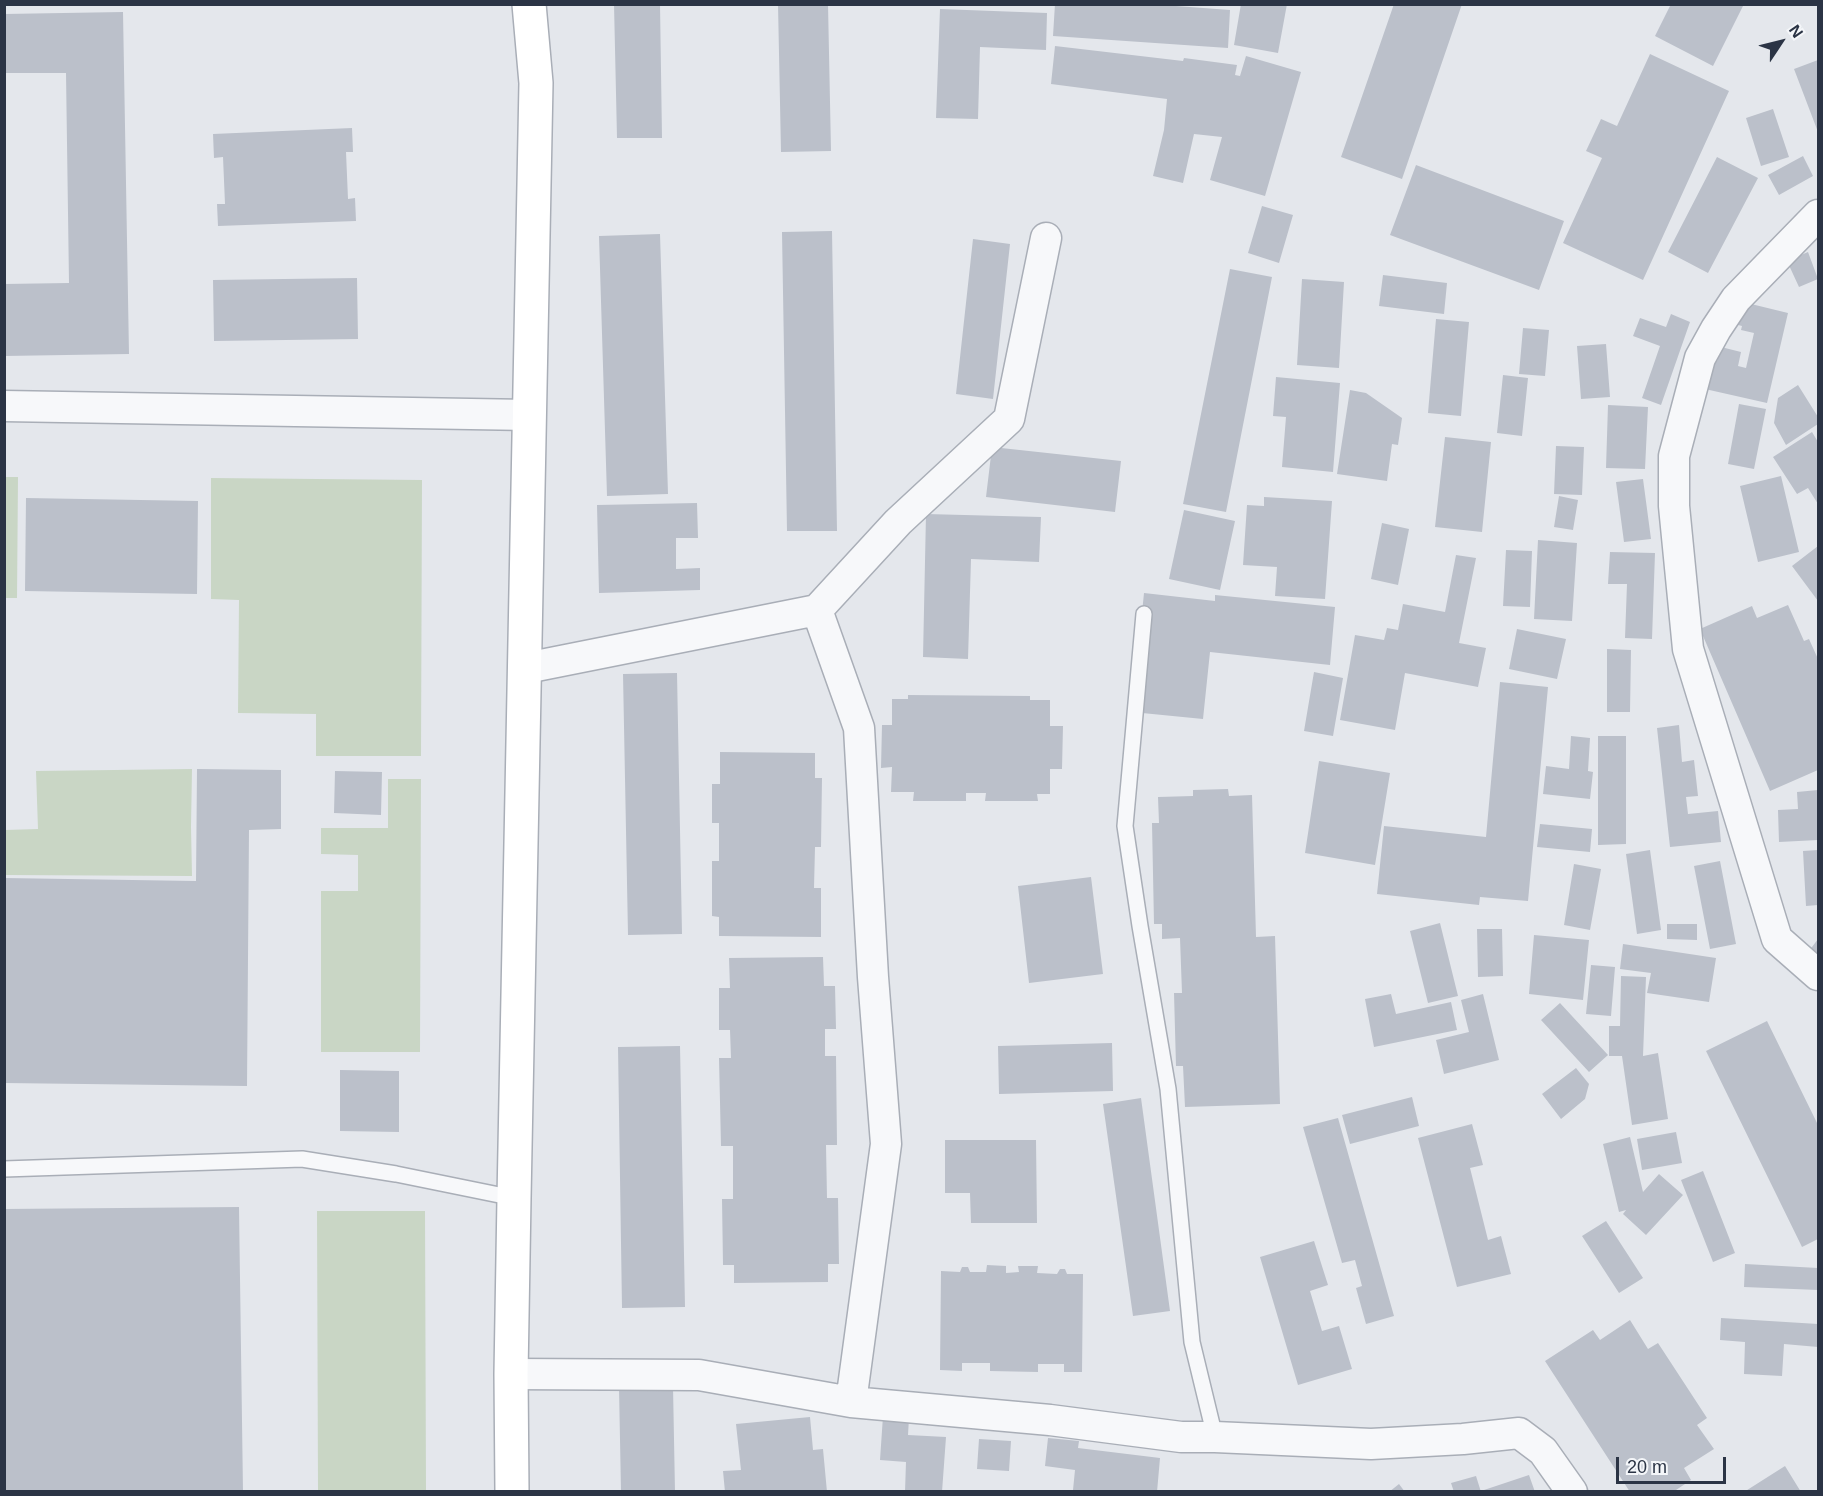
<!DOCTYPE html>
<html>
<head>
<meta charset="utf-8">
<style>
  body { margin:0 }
  #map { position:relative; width:1823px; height:1496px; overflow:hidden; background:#e4e7ec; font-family:Arial,sans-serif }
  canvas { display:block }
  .frame { position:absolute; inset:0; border:6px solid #2b3445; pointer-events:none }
  .north { position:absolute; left:1751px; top:12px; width:60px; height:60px; -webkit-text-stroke:4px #f4f6f9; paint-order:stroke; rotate:55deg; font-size:16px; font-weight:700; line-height:24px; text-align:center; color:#2b3445 }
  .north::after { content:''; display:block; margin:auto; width:21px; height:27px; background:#2b3445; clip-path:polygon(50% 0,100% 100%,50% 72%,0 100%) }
  .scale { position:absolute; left:1616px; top:1457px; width:110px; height:27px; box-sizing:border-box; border:3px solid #2b3445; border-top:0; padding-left:8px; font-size:18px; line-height:21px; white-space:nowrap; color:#2b3445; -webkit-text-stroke:4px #f4f6f9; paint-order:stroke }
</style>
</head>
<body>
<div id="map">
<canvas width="1823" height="1496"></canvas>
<div class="frame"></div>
<div class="north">N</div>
<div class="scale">20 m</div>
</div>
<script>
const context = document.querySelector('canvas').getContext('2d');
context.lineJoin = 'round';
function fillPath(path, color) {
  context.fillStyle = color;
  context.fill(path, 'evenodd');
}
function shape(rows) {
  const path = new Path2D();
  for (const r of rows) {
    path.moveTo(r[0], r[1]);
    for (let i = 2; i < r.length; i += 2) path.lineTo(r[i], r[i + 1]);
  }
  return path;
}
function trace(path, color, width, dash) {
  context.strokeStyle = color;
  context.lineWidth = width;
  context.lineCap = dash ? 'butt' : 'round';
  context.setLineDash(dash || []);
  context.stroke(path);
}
fillPath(shape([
  [5,477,18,477,17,598,5,598],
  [211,478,422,480,421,756,316,756,316,714,238,713,239,600,211,599],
  [192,769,191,827,192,876,5,875,5,830,38,829,36,771],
  [388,779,421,779,420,1052,321,1052,321,891,358,891,358,855,321,854,321,828,388,828],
  [317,1211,425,1211,426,1491,318,1491]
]), '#c9d6c5');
fillPath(shape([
  [614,4,660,4,662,138,617,138],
  [778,4,828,4,831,151,781,152],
  [1055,4,1149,4,1230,10,1228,48,1053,36],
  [1241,4,1287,4,1278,53,1234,45],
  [1394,4,1462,4,1402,179,1341,157],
  [1671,4,1744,4,1713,66,1655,36],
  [940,9,1047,13,1046,50,980,47,978,119,936,118],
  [123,12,129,354,4,356,4,284,69,283,66,73,4,73,4,14],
  [1055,46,1183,61,1184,58,1237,65,1235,75,1240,76,1246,56,1301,72,1265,196,1210,180,1222,137,1194,134,1183,183,1153,176,1164,130,1167,99,1051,84],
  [1650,54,1729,91,1643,280,1563,243,1602,158,1586,151,1601,119,1617,126],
  [1818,60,1818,132,1794,69],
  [1773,109,1789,157,1761,166,1746,118],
  [352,128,353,152,346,152,348,199,355,198,356,221,218,226,217,204,225,204,223,157,214,158,213,134],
  [1803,156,1813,176,1779,195,1768,175],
  [1717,157,1758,178,1708,273,1668,252],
  [1416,165,1564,221,1539,290,1390,235],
  [1262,206,1293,215,1279,263,1248,253],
  [832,231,837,531,787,531,782,232],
  [660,234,668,494,607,496,599,236],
  [973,239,1010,244,993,399,956,394],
  [1808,252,1818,279,1799,287,1787,261],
  [1230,269,1272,277,1226,512,1183,504],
  [1383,275,1447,283,1444,314,1379,306],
  [357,278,358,339,214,341,213,280],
  [1302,279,1344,282,1339,368,1297,365],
  [1747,303,1788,313,1767,403,1705,389,1712,360,1717,361,1721,347,1741,352,1738,366,1746,368,1754,333,1741,330,1742,326,1734,324],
  [1671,314,1690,322,1661,405,1642,398,1660,346,1633,336,1640,318,1666,327],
  [1436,319,1469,322,1461,416,1428,413],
  [1523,328,1549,330,1545,376,1519,374],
  [1606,344,1610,397,1581,399,1577,346],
  [1503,375,1528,378,1522,436,1497,433],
  [1276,377,1340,383,1333,472,1282,467,1286,417,1273,416],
  [1798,385,1818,417,1818,424,1786,445,1774,423,1778,398],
  [1350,390,1366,393,1402,418,1398,445,1392,444,1387,481,1337,474],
  [1739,404,1766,409,1754,469,1728,464],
  [1608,405,1648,407,1645,469,1606,468],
  [1812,432,1818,442,1818,504,1808,488,1797,494,1773,457],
  [1445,437,1491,442,1482,532,1435,527],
  [1556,446,1584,447,1582,495,1554,494],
  [992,447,1121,461,1115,512,986,497],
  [1781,476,1799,552,1758,562,1740,486],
  [1643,479,1651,539,1624,542,1616,482],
  [1559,496,1578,500,1573,530,1554,527],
  [1264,497,1332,501,1325,599,1275,596,1277,567,1243,565,1247,505,1264,506],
  [26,498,198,501,197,594,25,591],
  [697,503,698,538,676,538,676,569,700,568,700,590,599,593,597,505],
  [1184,510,1235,521,1220,590,1169,579],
  [926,514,1041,517,1039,562,971,559,968,659,923,657],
  [1382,523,1409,529,1398,585,1371,579],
  [1538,540,1577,543,1572,621,1534,619],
  [1818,546,1818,601,1792,566],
  [1506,550,1532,551,1530,607,1503,606],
  [1610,552,1655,553,1652,639,1625,638,1627,584,1608,584],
  [1456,555,1476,558,1459,643,1486,648,1478,687,1405,673,1395,730,1340,720,1355,635,1384,640,1387,628,1398,630,1403,604,1445,612],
  [1144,593,1215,601,1215,595,1335,607,1330,665,1210,652,1203,719,1132,712],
  [1788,605,1804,641,1809,639,1818,659,1818,770,1770,791,1700,629,1752,606,1757,618],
  [1517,629,1566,639,1557,679,1509,669],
  [1607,649,1631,650,1630,712,1607,712],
  [1314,672,1343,678,1333,736,1304,731],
  [677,673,682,934,628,935,623,674],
  [1500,682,1548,687,1528,901,1480,897,1479,905,1377,894,1384,826,1486,837],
  [908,695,1030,696,1030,700,1050,700,1050,726,1063,726,1062,769,1050,769,1050,794,1037,794,1038,801,985,801,986,793,966,793,966,801,913,801,914,792,891,792,892,767,881,768,882,725,892,725,892,699,908,699],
  [1679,725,1682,762,1694,760,1698,796,1686,797,1688,814,1718,811,1721,842,1670,847,1657,728],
  [1571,736,1590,738,1588,771,1593,772,1590,799,1543,794,1546,766,1569,769],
  [1598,736,1626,736,1626,844,1598,845],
  [720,752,815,753,815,778,822,778,821,847,815,847,814,888,821,888,821,937,719,936,719,917,712,916,712,861,719,861,719,823,712,823,712,784,720,784],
  [1319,761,1390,773,1375,865,1305,853],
  [197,769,281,770,281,829,249,830,247,1086,4,1083,4,878,196,881],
  [335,771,382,772,381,815,334,813],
  [1228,789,1229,796,1252,795,1256,937,1275,936,1280,1104,1185,1107,1183,1066,1176,1066,1174,993,1182,993,1180,938,1162,939,1162,924,1154,924,1152,823,1159,823,1158,797,1193,796,1193,790],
  [1818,790,1818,840,1779,842,1778,810,1798,809,1797,792],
  [1540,824,1592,829,1590,852,1537,847],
  [1650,850,1661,930,1637,934,1626,854],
  [1818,850,1818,905,1806,906,1803,851],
  [1720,861,1736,944,1710,949,1694,866],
  [1574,864,1601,869,1590,930,1564,925],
  [1091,877,1103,974,1029,983,1018,886],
  [1440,923,1458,996,1428,1003,1410,931],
  [1667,924,1697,924,1697,940,1667,939],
  [1477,929,1502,929,1503,976,1478,977],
  [1534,935,1589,940,1583,1000,1529,994],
  [1818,939,1818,959,1809,951],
  [1623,944,1716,958,1709,1002,1647,993,1651,973,1620,969],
  [823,957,824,986,835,986,836,1029,825,1029,825,1056,836,1056,837,1145,826,1145,827,1198,838,1198,839,1264,828,1264,828,1282,734,1283,734,1265,723,1265,722,1199,733,1199,733,1146,721,1146,719,1058,731,1058,730,1030,719,1030,719,988,730,988,729,958],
  [1591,965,1615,967,1611,1016,1586,1014],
  [1621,976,1646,977,1643,1056,1658,1053,1668,1119,1632,1125,1622,1056,1609,1056,1609,1026,1620,1026],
  [1391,994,1396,1014,1451,1002,1457,1030,1374,1047,1365,999],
  [1483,994,1499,1060,1444,1074,1436,1040,1469,1032,1461,1000],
  [1560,1003,1608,1055,1589,1072,1541,1020],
  [1767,1021,1818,1125,1818,1239,1802,1247,1706,1051],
  [1112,1043,1113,1091,999,1094,998,1046],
  [680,1046,685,1307,622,1308,618,1047],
  [1576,1068,1589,1084,1585,1099,1561,1119,1542,1094],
  [340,1070,399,1071,399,1132,340,1131],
  [1412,1097,1419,1126,1350,1144,1342,1115],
  [1141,1098,1170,1311,1133,1316,1103,1104],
  [1338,1118,1394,1316,1366,1324,1356,1288,1362,1286,1355,1260,1342,1263,1303,1127],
  [1472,1124,1483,1165,1470,1168,1488,1240,1501,1236,1511,1274,1457,1287,1418,1138],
  [1676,1132,1682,1163,1642,1170,1637,1139],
  [1630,1137,1643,1192,1659,1174,1683,1195,1646,1235,1623,1214,1626,1210,1619,1212,1603,1144],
  [945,1140,1036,1140,1037,1223,971,1223,970,1193,945,1193],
  [1703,1171,1735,1253,1713,1262,1681,1180],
  [239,1207,243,1492,4,1492,4,1209],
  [1606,1221,1643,1278,1619,1293,1582,1236],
  [1314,1241,1328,1285,1310,1291,1322,1331,1339,1326,1352,1369,1298,1385,1260,1257],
  [1745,1264,1818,1268,1818,1290,1744,1287],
  [987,1265,1006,1266,1006,1273,1019,1272,1018,1266,1038,1266,1037,1273,1057,1274,1060,1269,1065,1269,1067,1274,1083,1274,1082,1372,1064,1372,1064,1364,1038,1364,1038,1372,990,1371,990,1363,962,1363,962,1371,940,1370,941,1271,960,1272,962,1267,968,1267,970,1272,986,1272],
  [1721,1318,1818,1324,1818,1347,1784,1344,1782,1376,1744,1374,1745,1342,1720,1340],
  [1630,1320,1648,1349,1658,1343,1707,1418,1697,1425,1714,1449,1684,1468,1691,1480,1673,1492,1630,1492,1545,1361,1593,1330,1600,1340],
  [673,1386,675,1492,621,1492,619,1387],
  [883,1416,909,1418,908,1435,946,1437,942,1492,905,1492,906,1462,880,1460],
  [810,1417,813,1450,823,1449,827,1492,725,1492,723,1471,741,1470,736,1424],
  [1048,1438,1079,1441,1078,1448,1160,1458,1157,1492,1073,1490,1075,1470,1045,1466],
  [979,1439,1011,1441,1009,1471,977,1469],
  [1785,1466,1801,1492,1744,1492],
  [1529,1475,1535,1492,1481,1492,1481,1491],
  [1476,1476,1481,1492,1454,1492,1451,1483],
  [1399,1484,1405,1492,1389,1492]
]), '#bbc0ca');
const lane = shape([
  [1144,614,1125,826,1140,926,1168,1089,1192,1342,1215,1437],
  [4,1169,302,1159,396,1174,514,1198]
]);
const street = shape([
  [1818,215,1736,299,1716,329,1700,358,1674,456,1674,506,1688,649,1777,939,1818,975],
  [4,406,529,415],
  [526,668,817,610],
  [511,1374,699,1375,851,1402,1050,1420,1181,1437,1215,1437,1371,1444,1463,1439,1519,1433,1543,1451,1572,1492],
  [851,1402,886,1144,873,977,859,728,817,610,898,522,1009,419,1046,238]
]);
const secondary = shape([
  [512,1492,511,1374,514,1198,536,83,529,4]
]);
trace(lane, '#a9aeb7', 18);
trace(street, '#a9aeb7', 33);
trace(secondary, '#a9aeb7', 36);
trace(lane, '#f7f8fa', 15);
trace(street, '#f7f8fa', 30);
trace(secondary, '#fff', 33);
</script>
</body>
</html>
